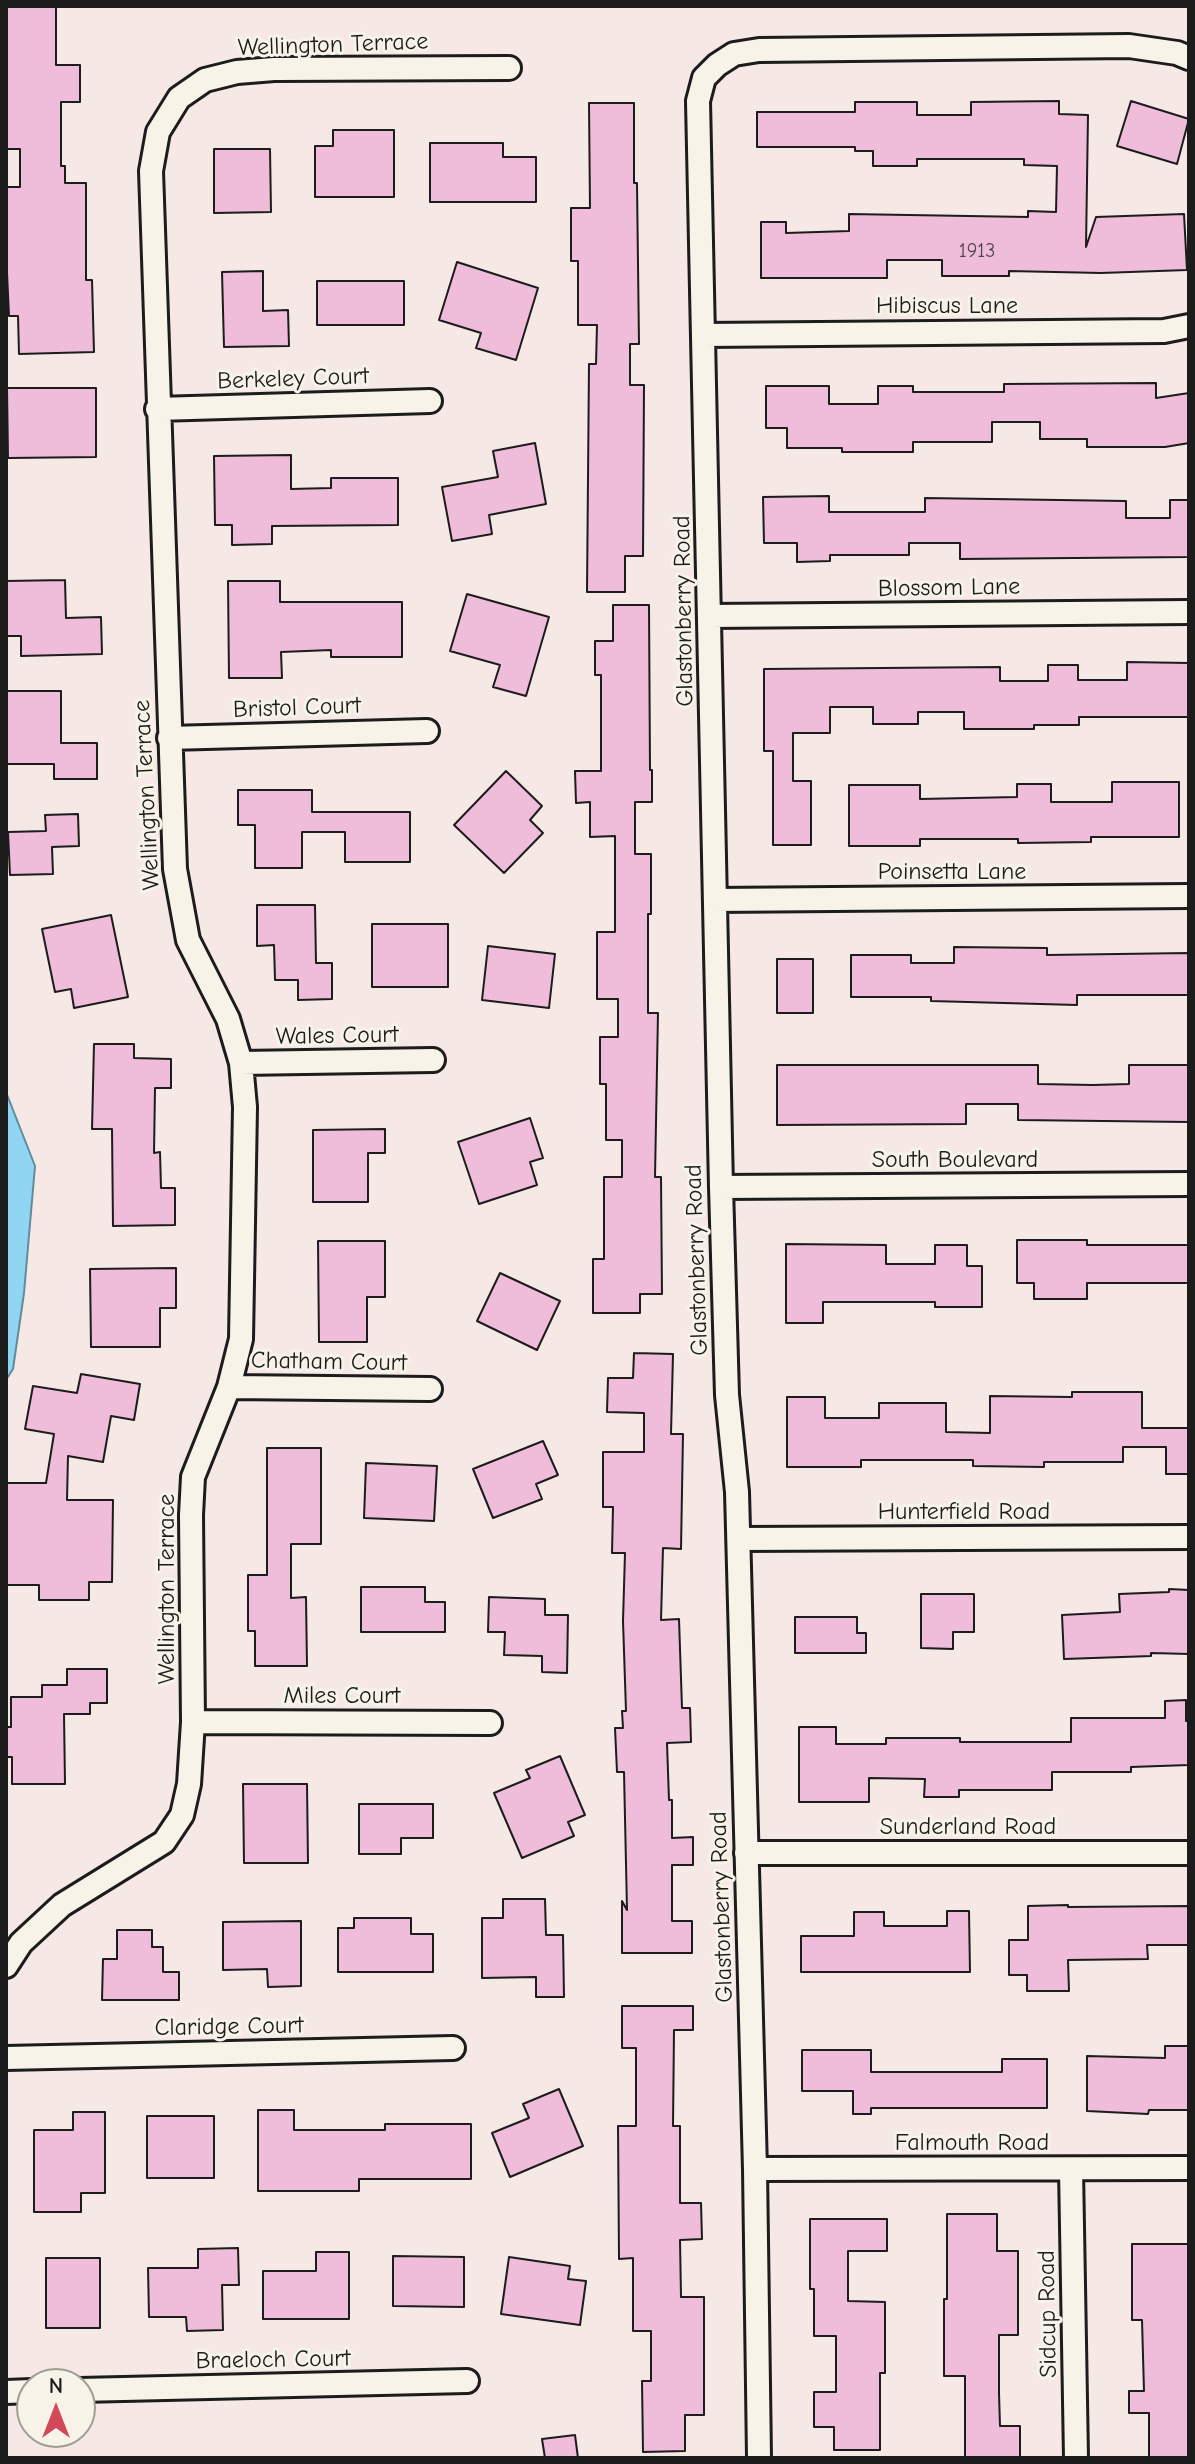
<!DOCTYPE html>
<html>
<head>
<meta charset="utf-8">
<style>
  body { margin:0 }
  #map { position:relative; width:1195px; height:2464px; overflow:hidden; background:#f5e8e5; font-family:"Comic Neue",sans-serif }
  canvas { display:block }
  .frame { position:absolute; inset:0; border:8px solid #1c1c1c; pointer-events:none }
  .north { position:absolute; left:16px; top:2368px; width:80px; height:80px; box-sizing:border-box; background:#f7f3e8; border:2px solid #9f9d96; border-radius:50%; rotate:0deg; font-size:22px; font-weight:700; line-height:32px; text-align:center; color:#1c1c1c }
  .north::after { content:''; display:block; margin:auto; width:28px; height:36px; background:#d1495b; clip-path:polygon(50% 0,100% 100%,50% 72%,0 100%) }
</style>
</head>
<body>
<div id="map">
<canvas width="1195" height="2464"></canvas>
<div class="frame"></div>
<div class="north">N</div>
</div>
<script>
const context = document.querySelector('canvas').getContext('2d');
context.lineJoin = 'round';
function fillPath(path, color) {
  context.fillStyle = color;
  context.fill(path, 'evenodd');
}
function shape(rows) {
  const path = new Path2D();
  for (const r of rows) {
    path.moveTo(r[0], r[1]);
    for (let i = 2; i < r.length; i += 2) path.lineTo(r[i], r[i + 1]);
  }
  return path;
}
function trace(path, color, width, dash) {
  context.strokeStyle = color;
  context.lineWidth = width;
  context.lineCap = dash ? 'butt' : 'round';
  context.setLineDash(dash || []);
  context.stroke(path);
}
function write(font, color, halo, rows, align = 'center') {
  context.font = font + ' "Comic Neue",sans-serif';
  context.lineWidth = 6;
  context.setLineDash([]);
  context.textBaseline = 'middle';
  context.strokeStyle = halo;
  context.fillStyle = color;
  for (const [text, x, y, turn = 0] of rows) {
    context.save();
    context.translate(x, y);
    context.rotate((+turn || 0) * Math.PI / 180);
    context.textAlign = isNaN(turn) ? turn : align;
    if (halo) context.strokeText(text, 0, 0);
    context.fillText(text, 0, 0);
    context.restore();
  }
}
const water = shape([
  [6,1092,35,1166,24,1293,13,1369,6,1380,6,1092]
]);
fillPath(water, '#90d5f1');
trace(water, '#628b9c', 2);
const building = shape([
  [6,6,56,6,56,65,80,65,80,102,61,102,61,166,65,166,65,183,86,183,86,280,92,280,94,352,19,354,18,316,9,316,6,251,6,187,20,187,20,149,6,149,6,6],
  [1059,101,1059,114,1088,115,1086,247,1096,217,1184,214,1187,270,1101,273,1009,271,1009,276,942,276,942,260,887,260,887,278,761,278,761,222,786,222,786,233,849,231,849,214,1028,217,1028,211,1056,212,1057,166,1024,165,1024,159,917,159,917,166,873,166,873,151,855,151,855,147,757,147,757,112,855,112,855,102,917,102,917,115,971,115,971,102,1059,101],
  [1131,101,1189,119,1177,164,1117,146,1131,101],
  [589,103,634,103,634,183,637,183,639,344,630,344,630,385,644,385,643,556,625,556,625,592,587,592,589,364,596,364,597,325,578,325,578,261,571,261,571,208,590,208,589,103],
  [333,130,394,130,394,197,315,197,315,146,333,146,333,130],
  [430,143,503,143,503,157,536,157,536,202,430,202,430,143],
  [214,149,270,149,271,212,214,213,214,149],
  [457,262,538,288,516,360,476,348,481,333,439,320,457,262],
  [263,271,263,311,288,310,289,346,224,347,222,272,263,271],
  [317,281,404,281,404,325,317,325,317,281],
  [1156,383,1156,398,1189,393,1189,443,1165,447,1087,447,1087,439,1040,439,1040,422,992,422,992,442,913,442,913,452,842,452,842,448,787,448,787,428,766,428,766,386,829,386,829,404,878,404,878,386,913,386,913,392,1004,392,1004,384,1156,383],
  [7,388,96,388,96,457,8,458,7,388],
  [535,443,546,504,489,515,492,534,452,541,442,487,498,477,493,451,535,443],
  [291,455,291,489,331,488,331,478,398,478,398,525,272,526,272,544,232,545,232,525,215,525,214,456,291,455],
  [829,496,829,512,925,512,925,498,1126,501,1126,518,1170,518,1170,500,1189,500,1189,557,960,559,960,543,909,543,909,555,830,555,830,561,797,562,797,543,764,543,763,497,829,496],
  [65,580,66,618,101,617,102,654,21,656,21,636,6,636,6,581,65,580],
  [228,581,280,581,280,602,402,602,402,657,331,657,331,650,281,652,282,678,229,678,228,581],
  [467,594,549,617,526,696,493,687,500,665,450,651,467,594],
  [613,605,649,605,650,770,652,770,652,802,635,802,635,854,651,854,651,914,648,914,648,1013,658,1013,655,1177,661,1177,662,1294,640,1294,640,1313,593,1313,593,1259,604,1259,604,1177,622,1177,622,1140,606,1140,606,1084,600,1084,600,1037,618,1037,618,999,597,999,597,932,615,932,615,836,590,837,590,802,576,803,575,771,601,771,601,675,595,675,595,641,613,641,613,605],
  [1127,662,1189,663,1189,717,1079,717,1079,725,1034,725,1034,729,964,729,964,712,918,712,918,724,873,724,873,707,830,707,830,733,793,733,793,781,811,781,811,845,773,845,773,751,764,751,764,669,1000,667,1000,681,1048,681,1048,665,1078,665,1078,680,1127,680,1127,662],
  [6,691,61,691,61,743,97,743,97,779,54,779,54,764,6,764,6,691],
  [506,771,542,806,530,820,543,833,504,873,454,825,506,771],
  [1112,782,1179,782,1179,837,1091,837,1091,842,1018,843,1018,839,920,839,920,846,849,846,849,785,920,785,920,799,1017,797,1017,784,1051,784,1051,802,1112,802,1112,782],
  [238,790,312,790,312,812,410,812,410,862,345,862,345,832,302,832,302,868,255,868,255,825,238,825,238,790],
  [78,814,79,846,52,847,53,874,10,875,8,832,46,831,45,815,78,814],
  [257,905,315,905,316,963,332,963,332,999,298,1000,298,980,275,980,274,945,257,946,257,905],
  [111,915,128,997,74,1008,71,989,55,992,42,929,111,915],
  [372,924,448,924,448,987,372,987,372,924],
  [488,946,555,954,549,1008,482,1000,488,946],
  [954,947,1047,948,1047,955,1189,953,1189,995,1077,995,1077,1005,931,1001,931,997,851,997,851,955,911,955,911,963,954,963,954,947],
  [777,959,813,959,813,1013,777,1013,777,959],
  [94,1044,134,1044,134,1058,171,1059,171,1088,155,1088,154,1153,160,1152,161,1188,175,1188,175,1225,113,1226,112,1129,92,1129,94,1044],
  [777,1065,1038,1065,1038,1084,1093,1085,1129,1084,1129,1065,1189,1065,1189,1122,1018,1120,1018,1104,966,1104,966,1124,777,1125,777,1065],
  [530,1118,543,1158,530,1162,537,1185,479,1204,458,1142,530,1118],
  [385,1129,385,1153,368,1153,368,1202,313,1202,313,1130,385,1129],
  [1017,1240,1087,1240,1087,1245,1189,1245,1189,1283,1087,1283,1087,1299,1034,1299,1034,1283,1017,1283,1017,1240],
  [318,1241,385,1241,385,1297,367,1297,367,1342,319,1342,318,1241],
  [786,1244,886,1245,886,1264,935,1264,935,1245,967,1245,967,1266,982,1266,982,1307,935,1307,935,1302,823,1302,823,1323,786,1323,786,1244],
  [176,1268,176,1308,160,1308,160,1347,91,1347,90,1269,176,1268],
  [500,1273,560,1301,537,1350,477,1321,500,1273],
  [634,1353,673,1354,671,1434,683,1434,681,1549,663,1548,661,1620,679,1619,682,1708,690,1708,691,1742,667,1743,669,1800,672,1800,672,1838,693,1837,693,1865,672,1865,672,1921,692,1921,692,1953,622,1953,622,1901,627,1910,624,1772,617,1772,615,1728,623,1728,622,1711,626,1711,623,1621,625,1553,612,1553,613,1507,603,1507,603,1452,644,1452,644,1413,607,1412,608,1378,633,1378,634,1353],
  [81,1374,140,1384,134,1420,111,1416,103,1462,68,1456,67,1500,113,1500,112,1582,89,1582,89,1600,39,1600,39,1585,6,1585,6,1483,46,1483,54,1434,25,1429,33,1386,77,1393,81,1374],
  [1072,1392,1142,1392,1142,1428,1189,1428,1189,1474,1166,1474,1166,1447,1123,1447,1123,1462,1044,1462,1044,1467,973,1466,973,1460,861,1460,861,1467,787,1467,787,1397,825,1397,825,1418,879,1418,879,1403,946,1403,946,1432,990,1433,990,1396,1072,1397,1072,1392],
  [543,1441,558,1475,536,1484,542,1499,493,1518,473,1469,543,1441],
  [267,1448,321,1448,321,1544,291,1544,291,1598,306,1597,307,1666,255,1666,255,1631,248,1631,248,1575,267,1575,267,1448],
  [366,1463,437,1466,434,1521,364,1518,366,1463],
  [361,1587,425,1587,425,1602,445,1602,445,1632,361,1632,361,1587],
  [1169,1589,1189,1590,1189,1654,1151,1653,1151,1656,1064,1659,1062,1615,1120,1612,1119,1594,1169,1592,1169,1589],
  [921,1594,974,1594,974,1632,953,1632,953,1649,921,1648,921,1594],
  [489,1597,545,1599,545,1615,568,1615,567,1673,542,1672,542,1656,504,1655,505,1632,488,1632,489,1597],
  [795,1617,857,1617,857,1633,866,1633,866,1653,795,1653,795,1617],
  [67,1669,107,1669,107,1703,90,1703,90,1714,64,1714,65,1784,12,1784,12,1757,6,1757,6,1727,11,1727,11,1697,42,1697,42,1685,67,1685,67,1669],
  [1186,1700,1186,1721,1189,1721,1189,1765,1131,1767,1131,1772,1052,1772,1052,1790,959,1790,959,1797,924,1797,925,1779,869,1778,869,1802,799,1802,799,1727,836,1727,836,1744,886,1744,886,1738,960,1738,960,1742,1071,1742,1071,1718,1165,1718,1165,1701,1186,1700],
  [560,1756,585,1815,568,1822,574,1836,522,1858,494,1793,530,1778,526,1770,560,1756],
  [243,1784,307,1784,308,1863,244,1863,243,1784],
  [359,1804,433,1804,433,1838,401,1838,401,1854,359,1854,359,1804],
  [503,1899,545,1899,546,1935,563,1935,564,1997,536,1997,536,1977,482,1978,482,1918,503,1918,503,1899],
  [1068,1905,1068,1907,1189,1906,1189,1945,1147,1945,1148,1959,1068,1960,1069,1991,1027,1991,1027,1975,1009,1975,1009,1940,1028,1940,1028,1906,1068,1905],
  [947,1911,969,1911,970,1972,801,1972,801,1936,854,1936,854,1912,884,1912,884,1926,947,1926,947,1911],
  [354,1918,411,1918,411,1934,433,1934,433,1972,338,1972,338,1928,354,1928,354,1918],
  [301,1921,301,1986,268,1987,267,1969,223,1970,223,1922,301,1921],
  [117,1930,152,1930,152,1947,163,1947,163,1972,179,1972,179,2000,102,2000,103,1959,117,1959,117,1930],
  [622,2006,693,2006,693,2030,674,2030,673,2126,680,2126,680,2203,701,2203,702,2239,680,2240,681,2297,704,2297,704,2415,685,2415,685,2451,643,2452,642,2381,651,2381,651,2331,633,2331,633,2258,619,2259,618,2126,636,2126,636,2048,622,2048,622,2006],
  [1165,2046,1189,2046,1189,2110,1149,2110,1148,2114,1087,2111,1087,2056,1165,2058,1165,2046],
  [802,2050,871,2050,871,2072,1002,2072,1002,2059,1047,2059,1047,2108,871,2108,871,2114,853,2114,853,2091,802,2091,802,2050],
  [559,2089,583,2146,510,2177,492,2133,529,2118,523,2104,559,2089],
  [258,2110,294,2110,294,2130,385,2130,385,2124,471,2124,471,2179,359,2179,359,2191,258,2191,258,2110],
  [73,2112,105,2112,105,2193,81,2193,81,2212,34,2212,34,2130,73,2130,73,2112],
  [147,2116,214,2116,214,2178,147,2178,147,2116],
  [947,2214,997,2214,997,2251,1018,2251,1018,2335,999,2335,999,2393,1000,2426,1020,2426,1020,2457,965,2457,965,2376,944,2376,944,2299,947,2299,947,2214],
  [810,2219,887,2219,887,2251,848,2251,848,2301,885,2302,885,2373,880,2373,880,2450,834,2450,834,2427,814,2427,814,2392,836,2392,836,2336,814,2336,814,2289,810,2289,810,2219],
  [1132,2244,1189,2244,1189,2458,1149,2458,1149,2413,1129,2413,1129,2391,1144,2391,1142,2320,1132,2320,1132,2244],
  [238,2248,239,2285,222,2285,223,2330,187,2331,186,2317,149,2317,148,2268,198,2268,198,2249,238,2248],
  [316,2252,349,2252,349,2319,263,2319,263,2271,316,2271,316,2252],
  [393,2256,464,2257,464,2307,393,2306,393,2256],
  [509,2257,570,2266,568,2279,586,2281,580,2325,501,2314,509,2257],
  [46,2258,100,2258,100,2328,46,2328,46,2258],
  [575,2435,578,2458,545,2458,542,2439,575,2435]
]);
fillPath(building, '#efbcda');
trace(building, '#1c1c1c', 2);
const minor = shape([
  [704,335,1164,331,1189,326],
  [157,409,430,401],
  [710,616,1189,612],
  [169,738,427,731],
  [715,900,1189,896],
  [241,1063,433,1060],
  [721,1187,1189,1184],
  [229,1387,430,1389],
  [739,1539,1189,1537],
  [193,1722,490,1723],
  [746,1853,1189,1853],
  [6,1966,21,1943,62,1905,164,1842,182,1815,189,1784,193,1722,191,1515,193,1477,229,1387,241,1339,245,1107,241,1063,228,1019,188,940,175,869,151,171,158,132,179,98,205,80,237,72,274,69,509,68],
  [6,2058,453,2048],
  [755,2169,1189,2168],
  [1071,2169,1076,2458],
  [80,2390,467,2381],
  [6,2392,32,2391],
  [759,2458,755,2169,737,1492,727,1395,721,1187,698,101,704,78,717,65,734,54,759,50,1129,46,1177,53,1189,58]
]);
trace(minor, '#1c1c1c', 28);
trace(minor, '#f7f3e8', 22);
write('20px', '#51444c', null, [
  ["1913",977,251]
]);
write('24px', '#1c1c1c', '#f7f3e8', [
  ["Wellington Terrace",333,45,-2],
  ["Hibiscus Lane",947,306],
  ["Berkeley Court",293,379,-2],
  ["Blossom Lane",949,588,-1],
  ["Glastonberry Road",684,611,-91],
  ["Bristol Court",297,708,-2],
  ["Wellington Terrace",147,795,-93],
  ["Poinsetta Lane",952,872],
  ["Wales Court",337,1036,-1],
  ["South Boulevard",955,1160],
  ["Glastonberry Road",697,1260,-92],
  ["Chatham Court",329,1362,1],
  ["Hunterfield Road",964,1512],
  ["Wellington Terrace",167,1589,-90],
  ["Miles Court",342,1696],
  ["Sunderland Road",968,1827],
  ["Glastonberry Road",722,1907,-92],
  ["Claridge Court",229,2027,-1],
  ["Falmouth Road",972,2143],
  ["Sidcup Road",1048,2314,-91],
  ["Braeloch Court",273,2360,-1]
]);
</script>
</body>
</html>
